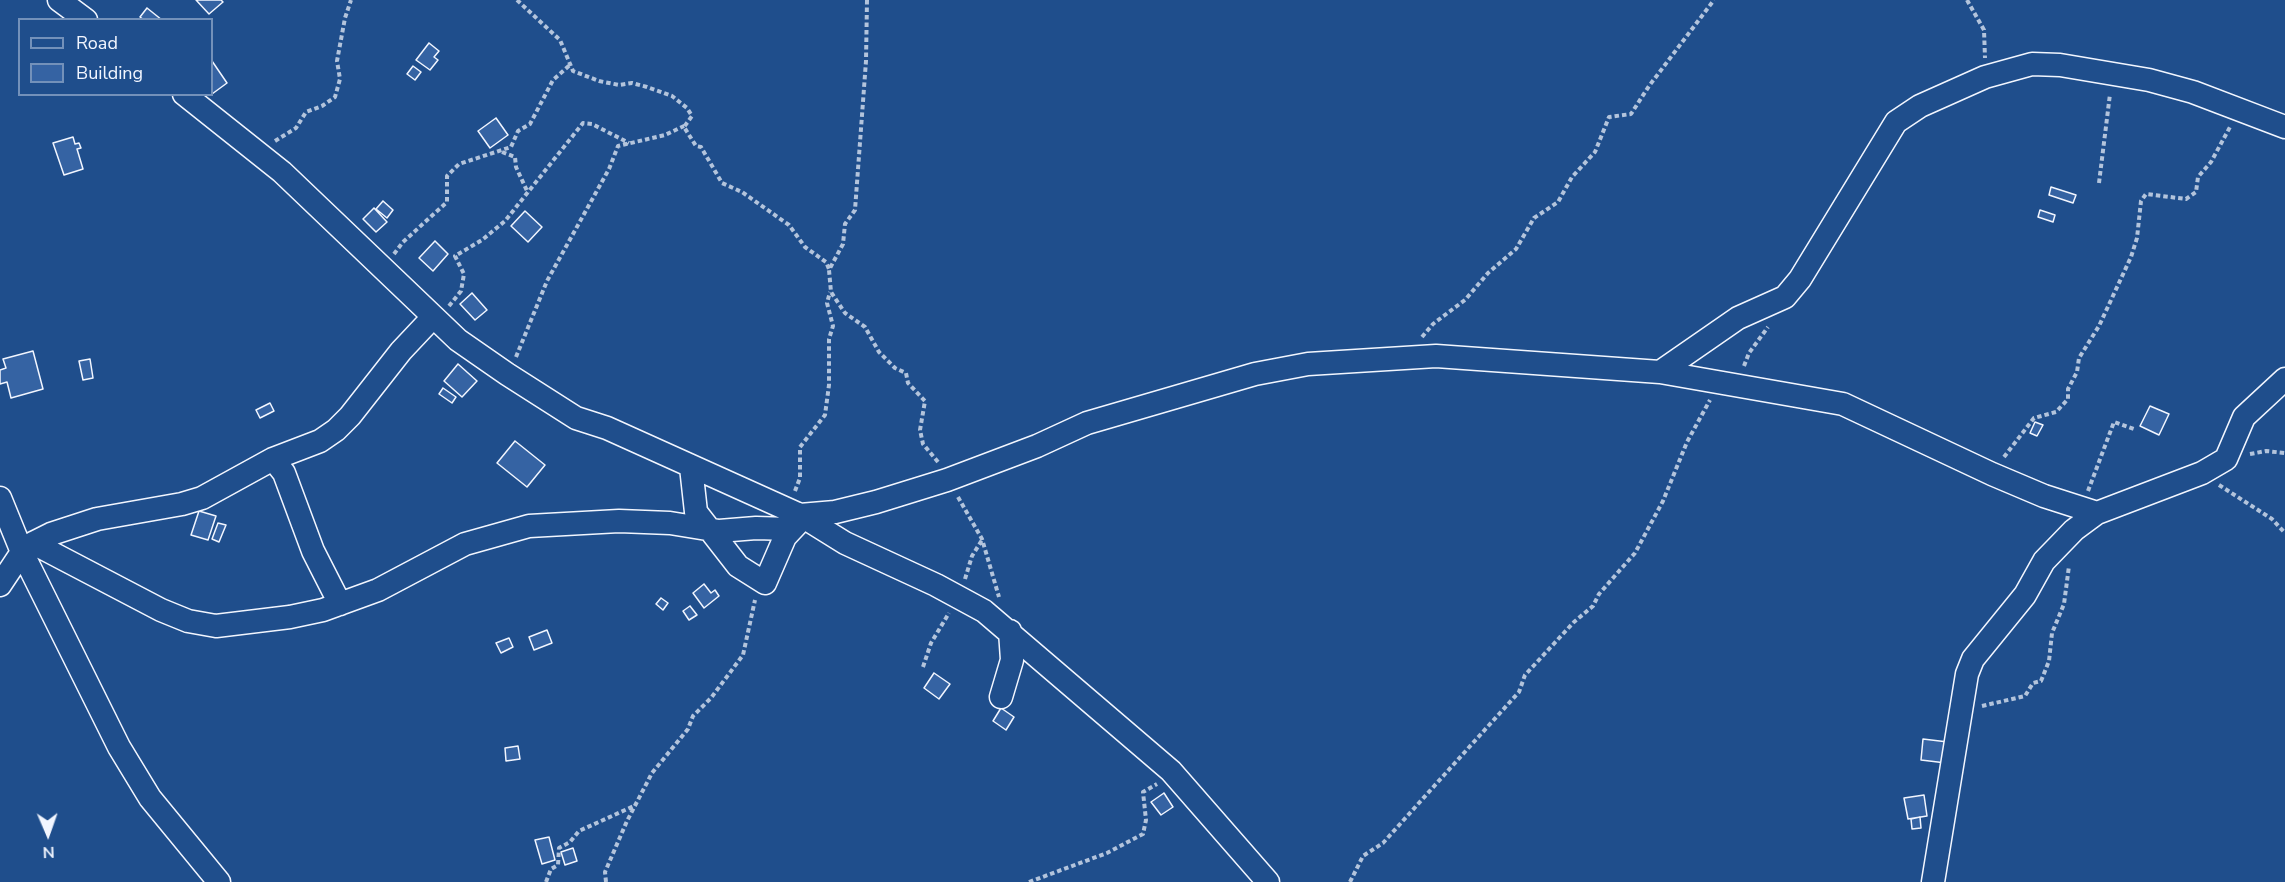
<!DOCTYPE html>
<html>
<head>
<meta charset="utf-8">
<style>
  body { margin:0 }
  #map { position:relative; width:2285px; height:882px; overflow:hidden; background:#1f4e8c; font-family:"Nunito Sans",sans-serif }
  canvas { display:block }
  .legend { position:absolute; left:18px; top:18px; width:195px; height:78px; box-sizing:border-box; background:#1f4e8c; border:2px solid #7391ba; margin:0; padding:8px 10px; list-style:none; font-size:18px; color:#f2f6ff }
  .legend li { display:flex; align-items:center; gap:12px; height:30px }
  .legend b { width:30px; border:2px solid #7391ba }
  .north { position:absolute; left:18px; top:804px; width:60px; height:60px; -webkit-text-stroke:4px #1f4e8c; paint-order:stroke; rotate:178deg; font-size:16px; font-weight:700; line-height:24px; text-align:center; color:#f2f6ff }
  .north::after { content:''; display:block; margin:auto; width:21px; height:27px; background:#f2f6ff; clip-path:polygon(50% 0,100% 100%,50% 72%,0 100%) }
</style>
</head>
<body>
<div id="map">
<canvas width="2285" height="882"></canvas>
<ul class="legend">
<li><b style="height:8px;background:#1f4e8c"></b>Road</li>
<li><b style="height:16px;background:#3563a3"></b>Building</li>
</ul>
<div class="north">N</div>
</div>
<script>
const context = document.querySelector('canvas').getContext('2d');
context.lineJoin = 'round';
function fillPath(path, color) {
  context.fillStyle = color;
  context.fill(path, 'evenodd');
}
function shape(rows) {
  const path = new Path2D();
  for (const r of rows) {
    path.moveTo(r[0], r[1]);
    for (let i = 2; i < r.length; i += 2) path.lineTo(r[i], r[i + 1]);
  }
  return path;
}
function trace(path, color, width, dash) {
  context.strokeStyle = color;
  context.lineWidth = width;
  context.lineCap = dash ? 'butt' : 'round';
  context.setLineDash(dash || []);
  context.stroke(path);
}
const building = shape([
  [196,0,221,0,223,2,209,14,196,0],
  [147,8,162,20,144,20,140,17,147,8],
  [429,43,439,51,434,57,438,60,430,70,416,60,429,43],
  [212,61,227,83,212,94,212,61],
  [413,66,421,72,415,80,407,74,413,66],
  [496,118,508,135,490,148,478,131,496,118],
  [73,137,75,144,79,143,81,148,77,149,83,169,64,175,53,143,73,137],
  [2051,187,2076,195,2073,203,2049,195,2051,187],
  [383,201,393,210,387,218,376,209,383,201],
  [374,208,387,222,376,232,363,219,374,208],
  [2040,210,2055,215,2053,222,2038,217,2040,210],
  [525,211,542,227,528,242,511,226,525,211],
  [435,241,448,254,433,271,419,258,435,241],
  [472,293,487,310,475,320,460,304,472,293],
  [33,351,43,389,11,398,7,382,0,384,0,370,6,368,3,359,33,351],
  [90,359,93,378,83,380,79,361,90,359],
  [458,364,477,381,462,397,444,381,458,364],
  [443,388,456,397,452,403,439,394,443,388],
  [270,403,274,411,260,418,256,410,270,403],
  [2150,406,2169,414,2159,435,2140,426,2150,406],
  [2035,422,2043,425,2037,436,2030,433,2035,422],
  [515,441,545,465,527,487,497,463,515,441],
  [199,511,216,516,208,540,191,535,199,511],
  [218,523,226,525,219,542,212,539,218,523],
  [704,584,711,593,715,590,719,596,704,608,693,593,704,584],
  [661,598,668,603,663,610,656,604,661,598],
  [690,606,697,615,689,620,683,611,690,606],
  [547,630,552,643,534,650,529,637,547,630],
  [509,638,513,647,501,653,496,643,509,638],
  [934,673,950,684,939,699,924,688,934,673],
  [1001,708,1014,717,1006,730,993,721,1001,708],
  [1923,739,1948,742,1946,763,1921,760,1923,739],
  [518,746,520,759,506,761,505,748,518,746],
  [1164,793,1173,807,1161,815,1151,802,1164,793],
  [1924,795,1927,816,1908,819,1904,798,1924,795],
  [1920,817,1921,828,1912,829,1911,819,1920,817],
  [549,837,555,860,542,864,535,840,549,837],
  [573,848,577,861,565,865,561,852,573,848]
]);
fillPath(building, '#3563a3');
trace(building, '#f2f6ff', 1.5);
const minor = shape([
  [59,0,86,20],
  [184,94,282,172,458,340,507,374,576,418,607,428,800,515,835,512,876,502,947,480,1037,446,1087,423,1255,374,1308,364,1436,356,1660,372,1843,404,1992,474,2044,496,2097,513],
  [1660,372,1738,318,1785,297,1800,279,1896,122,1920,106,1985,77,2032,64,2060,65,2149,80,2193,92,2285,127],
  [273,459,284,473,313,551,340,604],
  [691,467,696,512,738,566,765,583,785,537,799,522],
  [0,498,22,552,119,747,150,798,219,882],
  [800,515,845,543,936,585,984,611,1171,771,1268,882],
  [33,543,51,534,97,519,182,504,202,498,273,459,320,441,336,430,350,416,401,351,433,317],
  [0,585,22,552,33,543,161,610,188,621,216,626,290,617,323,610,378,590,465,544,529,526,619,521,670,523,719,531,756,528,790,529],
  [1001,697,1012,660,1010,631],
  [1933,882,1967,674,1973,659,2025,595,2044,561,2074,530,2097,513,2202,473,2226,459,2244,417,2285,379]
]);
trace(minor, '#f2f6ff', 25);
trace(shape([
  [517,0,560,40,573,71,599,81,619,85,632,83,647,87,672,96,687,108,692,116,684,127,696,146,701,147,722,183,742,192,789,225,805,247,826,262,829,269],
  [867,0,866,61,855,210,845,224,843,244,829,270,831,292,845,313,865,327,879,352,895,368,906,373,908,383,925,401,920,430,923,444,938,462],
  [1967,0,1984,30,1985,58],
  [275,141,296,128,306,112,322,106,335,97,340,79,337,61,345,18,351,0],
  [502,152,515,157,516,167,528,193],
  [2099,183,2110,94],
  [394,254,403,242,447,202,447,176,459,164,511,147,518,131,530,124,553,80,570,65],
  [449,306,461,291,464,274,455,256,482,240,505,221,583,123,592,124,629,143],
  [1422,337,1433,324,1465,300,1488,273,1516,249,1534,218,1558,202,1572,177,1595,152,1609,117,1631,114,1649,86,1714,0],
  [516,357,547,281,609,169,618,146,665,135,684,126],
  [1744,366,1749,353,1768,327],
  [2250,454,2266,451,2285,453],
  [2004,457,2034,418,2056,412,2068,399,2068,389,2077,372,2079,358,2099,326,2131,257,2137,238,2141,201,2146,194,2186,199,2196,192,2198,177,2211,162,2230,127],
  [2219,485,2272,519,2285,533],
  [795,491,800,478,800,447,825,415,829,385,829,339,833,326,827,303,830,292],
  [2088,491,2114,422,2134,429],
  [958,497,982,539,999,597],
  [965,579,972,556,982,540],
  [923,667,931,643,949,613],
  [1982,706,2025,696,2033,683,2041,681,2049,661,2052,633,2064,604,2069,566],
  [546,882,551,869,558,865,559,848,570,842,579,831,634,806],
  [606,882,605,872,627,821,652,773,688,729,693,716,711,698,743,655,755,600],
  [1029,882,1107,853,1143,834,1146,820,1143,792,1157,784],
  [1350,882,1363,856,1383,843,1472,744,1519,692,1525,675,1574,622,1593,606,1599,594,1635,553,1663,501,1687,442,1710,400]
]), '#b3c4dc', 4, [4.5, 3]);
trace(minor, '#1f4e8c', 22);
</script>
</body>
</html>
